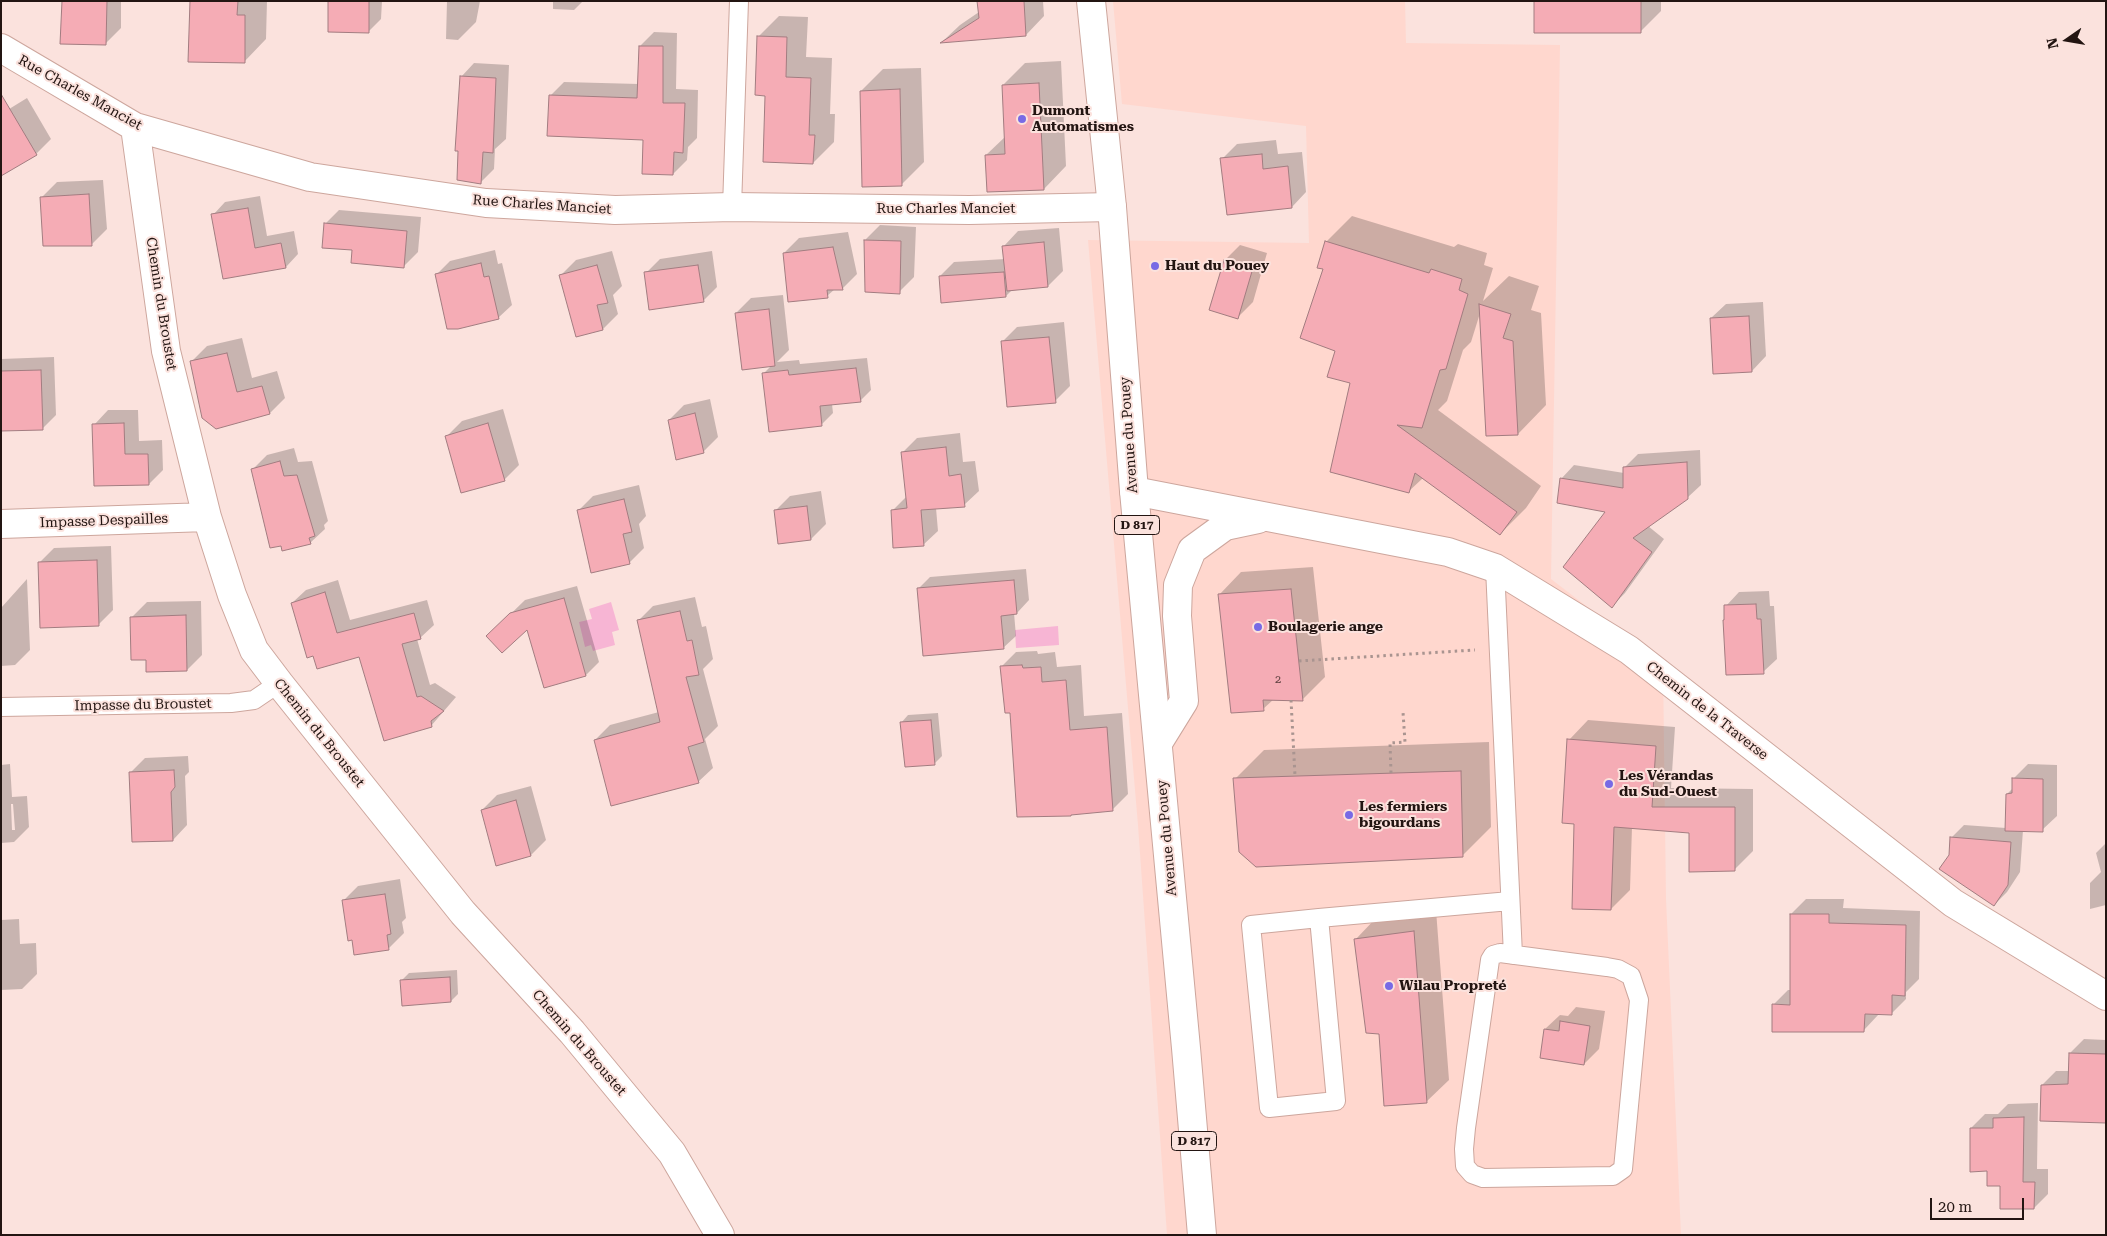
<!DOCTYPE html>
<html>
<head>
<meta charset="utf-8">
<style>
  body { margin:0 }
  #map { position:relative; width:2107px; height:1236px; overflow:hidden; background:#fbe2dd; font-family:"Roboto Serif",serif }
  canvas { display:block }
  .frame { position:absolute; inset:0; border:2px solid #231512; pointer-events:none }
  .north { position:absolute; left:2042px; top:15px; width:50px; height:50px; -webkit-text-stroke:4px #fbe2dd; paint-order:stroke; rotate:257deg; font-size:14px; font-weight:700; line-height:20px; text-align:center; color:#231512 }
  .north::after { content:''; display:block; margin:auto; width:18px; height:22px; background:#231512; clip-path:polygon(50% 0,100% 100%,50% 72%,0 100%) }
  .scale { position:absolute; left:1930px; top:1198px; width:94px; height:22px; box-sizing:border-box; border:2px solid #231512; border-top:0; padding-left:6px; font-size:15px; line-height:18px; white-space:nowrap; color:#231512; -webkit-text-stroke:4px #fbe2dd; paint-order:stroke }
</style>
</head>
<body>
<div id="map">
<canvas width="2107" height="1236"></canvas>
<div class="frame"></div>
<div class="north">N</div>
<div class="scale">20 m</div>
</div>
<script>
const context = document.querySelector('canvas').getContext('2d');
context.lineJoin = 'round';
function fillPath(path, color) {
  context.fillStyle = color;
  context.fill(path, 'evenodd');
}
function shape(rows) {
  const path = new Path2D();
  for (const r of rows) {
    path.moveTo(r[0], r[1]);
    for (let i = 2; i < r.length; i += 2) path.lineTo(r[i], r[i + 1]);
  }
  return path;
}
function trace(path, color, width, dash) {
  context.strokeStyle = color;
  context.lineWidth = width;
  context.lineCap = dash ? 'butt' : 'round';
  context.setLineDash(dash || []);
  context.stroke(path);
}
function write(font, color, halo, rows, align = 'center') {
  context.font = font + ' "Roboto Serif",serif';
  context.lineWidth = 4;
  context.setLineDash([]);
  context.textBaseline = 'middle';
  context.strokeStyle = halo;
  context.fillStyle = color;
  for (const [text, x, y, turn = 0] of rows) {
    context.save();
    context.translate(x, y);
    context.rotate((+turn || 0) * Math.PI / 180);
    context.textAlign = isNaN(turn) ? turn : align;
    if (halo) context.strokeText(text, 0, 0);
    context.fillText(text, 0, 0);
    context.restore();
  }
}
fillPath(shape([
  [1113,1,1405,1,1406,43,1560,45,1551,579,1663,665,1666,899,1681,1235,1167,1235,1138,825,1088,240,1309,243,1306,126,1122,104]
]), '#ffd7ce');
fillPath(shape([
  [611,602,619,630,612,632,615,645,593,651,591,645,585,647,579,622,592,619,589,609],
  [1058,626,1059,645,1016,648,1015,630]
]), '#f7b5d4');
fillPath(shape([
  [63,1,121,1,121,28,106,43],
  [191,1,267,1,266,39,244,62],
  [330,1,382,1,381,19,368,32],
  [447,1,480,1,476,22,458,40,446,39],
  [553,1,583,1,574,10,553,9],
  [978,1,1043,1,1044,16,1026,35,943,41,960,25,979,12],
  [1536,1,1661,1,1661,11,1641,31],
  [779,16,808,17,806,57,832,58,830,114,835,114,834,142,813,163,766,95,758,37],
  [654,32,677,33,676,89,698,90,697,138,688,147,687,160,673,174,644,138,550,96,564,82,639,84,640,46],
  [1061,61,1066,166,1044,189,986,155,1006,136,1003,85,1025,63],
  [474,63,509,65,506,139,495,149,494,169,481,182,461,77],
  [921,68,924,162,901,185,861,91,883,69],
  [27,98,51,139,36,154,4,173,1,114],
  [1276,140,1278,154,1302,152,1306,192,1292,207,1222,159,1237,144],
  [103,180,107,229,92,244,42,197,57,182],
  [260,196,267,236,294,231,298,254,286,267,224,278,213,215,225,202],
  [339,210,421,217,418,252,404,266,353,249,325,224],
  [1352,216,1454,247,1458,244,1487,253,1484,265,1493,268,1483,301,1509,276,1539,286,1531,310,1541,313,1546,405,1518,434,1487,434,1481,310,1471,342,1463,350,1447,401,1438,410,1541,486,1526,508,1500,534,1423,478,1408,492,1351,383,1337,350,1324,268,1326,242],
  [880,225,916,227,914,277,899,292,865,240],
  [1059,228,1063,271,1048,286,1013,289,1006,296,940,276,954,262,1005,259,1004,246,1018,231],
  [848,232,857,274,842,289,835,289,827,296,784,253,799,238],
  [1240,245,1267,253,1253,302,1238,317,1225,260],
  [495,250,498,264,502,263,512,305,498,318,436,275,450,261],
  [612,251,622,286,613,295,618,314,603,329,577,336,561,275,576,260],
  [712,251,717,287,703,301,646,273,660,259],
  [783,295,789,350,777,362,799,360,800,364,867,358,871,390,860,401,832,404,833,413,821,425,763,374,772,365,736,313,751,298],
  [1763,302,1766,356,1752,371,1711,318,1726,304],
  [1064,322,1070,386,1055,401,1002,342,1017,327],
  [242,338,252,378,277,371,285,398,270,413,216,428,192,361,207,346],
  [54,357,56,415,43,428,1,430,1,359],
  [710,399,718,437,703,452,669,420,684,405],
  [503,409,519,465,504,480,447,436,462,421],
  [108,410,138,410,139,441,162,440,163,470,149,484,94,425],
  [960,433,963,462,975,461,979,491,964,505,936,508,938,531,923,545,893,510,907,496,903,452,917,438],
  [294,448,298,462,312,461,328,521,324,525,325,529,310,543,253,469,267,455],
  [1700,450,1701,485,1687,498,1648,526,1664,539,1625,593,1612,606,1607,512,1561,479,1574,465,1624,473,1624,468,1638,454],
  [639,485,646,516,639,524,644,548,629,563,578,511,593,496],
  [821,491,826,524,811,539,779,543,775,511,790,496],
  [111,546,113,610,98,625,40,562,54,548],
  [1313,567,1325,677,1303,699,1274,699,1263,709,1219,595,1241,572],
  [1026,569,1029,600,1017,613,1014,613,1016,636,1003,648,918,589,930,577],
  [27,579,30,650,15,665,1,666,1,608],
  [338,580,350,620,427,600,434,625,420,638,417,639,430,685,435,683,456,697,431,726,359,655,292,603,306,590],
  [577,586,599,662,586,675,528,627,488,636,525,600],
  [1769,591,1770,606,1774,606,1777,659,1763,672,1726,606,1739,592],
  [695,597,702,627,706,626,713,659,703,669,718,726,705,739,713,768,698,782,595,740,610,725,659,712,638,621,653,606],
  [201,601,202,655,187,670,147,659,132,617,147,602],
  [1037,651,1038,654,1055,652,1057,667,1081,665,1084,716,1122,713,1128,794,1113,809,1072,813,1011,712,1001,667,1016,652],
  [938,713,942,756,935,763,901,723,908,715],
  [1588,720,1675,727,1671,788,1753,789,1753,851,1734,870,1690,832,1632,827,1630,890,1611,909,1576,823,1569,740],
  [1489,742,1491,827,1462,856,1235,779,1264,750],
  [188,756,189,772,185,776,187,825,173,840,130,773,145,758],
  [10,764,12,797,27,796,29,827,14,842,1,843,1,765],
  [11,804,13,804,15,830,12,830],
  [2028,764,2057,765,2057,816,2042,830,2023,830,2020,872,2007,892,1994,905,1950,855,1951,838,1964,825,2006,828,2007,794,2013,788,2013,779],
  [531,786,546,840,531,855,482,810,497,795],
  [2106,843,2106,905,2090,909,2090,883,2101,872,2096,853],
  [400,879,406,918,402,922,404,933,389,948,343,901,358,886],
  [1806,899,1844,899,1843,908,1920,911,1919,979,1906,992,1906,999,1891,1014,1879,1014,1864,1030,1773,1005,1788,990,1791,990,1791,914],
  [1436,910,1449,1080,1426,1102,1355,940,1377,917],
  [19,919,20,944,36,943,37,974,22,989,1,990,1,920],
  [457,970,458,994,451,1001,402,980,409,973],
  [1576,1007,1605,1011,1599,1049,1584,1064,1545,1029,1560,1015,1568,1016],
  [2084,1039,2106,1040,2106,1122,2042,1085,2056,1071,2070,1071,2070,1053],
  [2038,1103,2037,1169,2048,1169,2048,1194,2034,1208,2002,1185,1989,1170,1971,1128,1985,1114,1998,1114,2008,1104]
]), '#0003');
const building = shape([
  [62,1,107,1,106,45,60,44,62,1],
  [190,1,238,1,237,15,245,15,245,63,188,62,190,1],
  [328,1,369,1,369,33,328,32,328,1],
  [977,1,1024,1,1026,36,940,43,979,18,977,1],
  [1534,1,1641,1,1641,33,1534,33,1534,1],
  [757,36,787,37,786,77,811,78,809,135,815,135,813,164,763,162,765,96,755,95,757,36],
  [639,46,663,46,663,103,685,103,683,153,674,152,673,175,642,174,643,140,547,136,549,95,637,98,639,46],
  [460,76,496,78,493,153,483,152,481,184,457,180,458,151,455,151,460,76],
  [1039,83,1044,190,987,192,985,155,1005,154,1002,85,1039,83],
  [900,89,902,186,862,187,860,91,900,89],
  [1,94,37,155,1,176,1,94],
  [1262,154,1263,169,1288,166,1292,208,1227,215,1220,158,1262,154],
  [89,194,92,246,43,246,40,197,89,194],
  [248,208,255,248,281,243,286,268,223,279,211,214,248,208],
  [324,223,407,231,404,268,351,263,352,250,322,248,324,223],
  [864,240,901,241,900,294,865,292,864,240],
  [1325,241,1429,273,1431,269,1462,279,1459,290,1468,294,1446,369,1440,370,1422,428,1397,425,1517,512,1500,535,1415,473,1409,493,1330,472,1350,383,1327,377,1335,351,1300,338,1323,269,1317,268,1325,241],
  [1044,242,1048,287,1007,291,1002,246,1044,242],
  [833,247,843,290,827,290,828,298,788,302,783,253,833,247],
  [1224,260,1253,268,1238,319,1209,310,1224,260],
  [481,263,484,277,489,276,499,319,458,329,447,329,435,274,481,263],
  [597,265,608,303,597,305,603,330,576,337,559,275,597,265],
  [698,265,704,302,649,310,644,272,698,265],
  [1004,272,1006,297,941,303,939,276,1004,272],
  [1479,304,1511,314,1503,338,1513,341,1518,435,1486,436,1479,304],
  [769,309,775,366,742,370,735,313,769,309],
  [1749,316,1752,372,1713,374,1710,318,1749,316],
  [1049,337,1056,403,1007,407,1001,341,1049,337],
  [227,353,237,392,262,386,270,414,216,429,202,418,190,361,227,353],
  [856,368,861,402,820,406,822,426,769,432,762,373,788,370,789,375,856,368],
  [41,370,43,430,1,431,1,371,41,370],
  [695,413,704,453,676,460,668,420,695,413],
  [124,423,125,454,148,454,149,485,94,486,92,424,124,423],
  [488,423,505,481,461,493,445,436,488,423],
  [946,447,949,476,961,474,965,507,921,510,924,546,893,548,891,510,907,508,901,452,946,447],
  [280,461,284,476,297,475,315,536,309,538,311,544,282,551,281,546,270,548,251,469,280,461],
  [1687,462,1688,499,1633,538,1652,552,1612,608,1563,567,1605,512,1557,503,1560,478,1623,488,1623,467,1687,462],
  [624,499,632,532,623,534,630,564,591,573,577,510,624,499],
  [807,506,811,540,778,544,774,510,807,506],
  [97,560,99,626,40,628,38,562,97,560],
  [1014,580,1017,614,1001,616,1004,649,923,656,917,588,1014,580],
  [1291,589,1303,701,1263,700,1264,711,1231,713,1218,594,1291,589],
  [325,592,337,633,414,613,421,639,402,644,417,697,421,696,444,711,431,721,432,727,384,741,359,657,317,669,313,656,307,658,291,603,325,592],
  [564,598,586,676,544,688,527,630,502,653,486,636,510,613,564,598],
  [1756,604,1757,619,1761,619,1764,674,1726,675,1723,620,1724,620,1724,605,1756,604],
  [680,611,687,641,692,640,699,675,686,677,704,742,688,747,699,783,611,806,594,740,660,722,637,620,680,611],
  [186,615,187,671,146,672,146,660,131,660,130,617,186,615],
  [1022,665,1023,668,1041,667,1042,682,1066,680,1070,730,1107,727,1113,811,1071,815,1071,816,1017,817,1010,713,1005,713,1000,666,1022,665],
  [931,720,935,765,905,767,900,722,931,720],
  [1567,739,1656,746,1652,807,1735,807,1735,871,1689,872,1689,833,1614,827,1611,910,1572,909,1574,824,1562,823,1567,739],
  [174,770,175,787,171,792,173,841,132,842,129,772,174,770],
  [1461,771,1463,857,1256,867,1239,852,1233,778,1461,771],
  [2012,778,2043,779,2043,832,2005,831,2006,794,2012,793,2012,778],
  [516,800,531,856,496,866,481,810,516,800],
  [1950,837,2011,842,2008,885,1994,906,1939,869,1949,855,1950,837],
  [385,894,391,934,387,935,389,950,354,955,352,940,348,941,342,900,385,894],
  [1790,914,1829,914,1829,923,1906,925,1905,996,1892,995,1892,1015,1865,1014,1864,1032,1772,1032,1772,1004,1790,1005,1790,914],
  [1414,931,1427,1103,1384,1106,1379,1034,1366,1033,1354,939,1414,931],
  [450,977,451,1002,402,1006,400,980,450,977],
  [1560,1021,1590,1026,1584,1065,1540,1058,1544,1029,1559,1031,1560,1021],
  [2069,1053,2106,1054,2106,1123,2040,1121,2041,1085,2068,1084,2069,1053],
  [2024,1117,2023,1182,2035,1182,2034,1209,2000,1209,2000,1186,1987,1186,1987,1171,1970,1172,1970,1128,1993,1128,1993,1118,2024,1117]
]);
fillPath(building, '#f5acb5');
trace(building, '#a27c80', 1);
const lane = shape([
  [732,207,739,1],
  [1495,568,1513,955],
  [1,707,231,703,254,700,279,683],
  [1319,918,1336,1101,1269,1108,1251,925,1319,918,1510,901],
  [1500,953,1607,967,1618,969,1631,976,1639,1000,1623,1169,1613,1176,1483,1178,1472,1174,1465,1166,1464,1149,1466,1128,1490,960,1493,955,1500,953]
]);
const street = shape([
  [1,48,135,127,310,177,486,203,615,210,732,207,969,210,1112,207],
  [135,127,166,351,207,517,232,595,254,650,279,683,463,913,572,1032,672,1153,720,1235],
  [1134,491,1448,552,1495,568,1629,650,1953,903,2106,996],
  [1,524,207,517],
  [1158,743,1184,701,1177,616,1178,585,1192,550,1225,526,1258,519]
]);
const primary = shape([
  [1091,1,1112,207,1134,491,1186,1048,1202,1235]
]);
trace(lane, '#cda69d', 20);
trace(street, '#cda69d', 30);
trace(primary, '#cda69d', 30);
trace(shape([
  [1299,661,1475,650],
  [1291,700,1295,776],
  [1391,773,1390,743,1405,742,1403,712]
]), '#a99490', 3, [2.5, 4]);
trace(lane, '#fff', 18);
trace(street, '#fff', 28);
trace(primary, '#fff', 28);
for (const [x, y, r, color] of [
  [1022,119,5,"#786ae5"],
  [1155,266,5,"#786ae5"],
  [1258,627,5,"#786ae5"],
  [1609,784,5,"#786ae5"],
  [1349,815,5,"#786ae5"],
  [1389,986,5,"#786ae5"]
]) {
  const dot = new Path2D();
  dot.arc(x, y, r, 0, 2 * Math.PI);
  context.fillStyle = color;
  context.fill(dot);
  trace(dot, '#fbe2dd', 2);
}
write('11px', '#583b3b', null, [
  ["2",1278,680]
]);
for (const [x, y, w] of [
  [1137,525,45],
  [1194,1141,45]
]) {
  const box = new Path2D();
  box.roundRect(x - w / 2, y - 9.5, w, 19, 4);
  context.fillStyle = '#fbe2dd';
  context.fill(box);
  trace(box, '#231512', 1);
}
write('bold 12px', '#231512', null, [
  ["D 817",1137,525],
  ["D 817",1194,1141]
]);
write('14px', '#231512', '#fbe2dd', [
  ["Rue Charles Manciet",80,93,29],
  ["Rue Charles Manciet",542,205,4],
  ["Rue Charles Manciet",946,209],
  ["Chemin du Broustet",161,304,81],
  ["Avenue du Pouey",1129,435,-94],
  ["Impasse Despailles",104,521,-2],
  ["Impasse du Broustet",143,705,-1],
  ["Chemin de la Traverse",1707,711,38],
  ["Chemin du Broustet",319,733,51],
  ["Avenue du Pouey",1167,838,-95],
  ["Chemin du Broustet",579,1043,49]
]);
write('bold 14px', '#231512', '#fbe2dd', [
  ["Dumont",1032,111],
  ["Automatismes",1032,127],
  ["Haut du Pouey",1165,266],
  ["Boulagerie ange",1268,627],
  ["Les Vérandas",1619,776],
  ["du Sud-Ouest",1619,792],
  ["Les fermiers",1359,807],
  ["bigourdans",1359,823],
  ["Wilau Propreté",1399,986]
], 'left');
</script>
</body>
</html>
